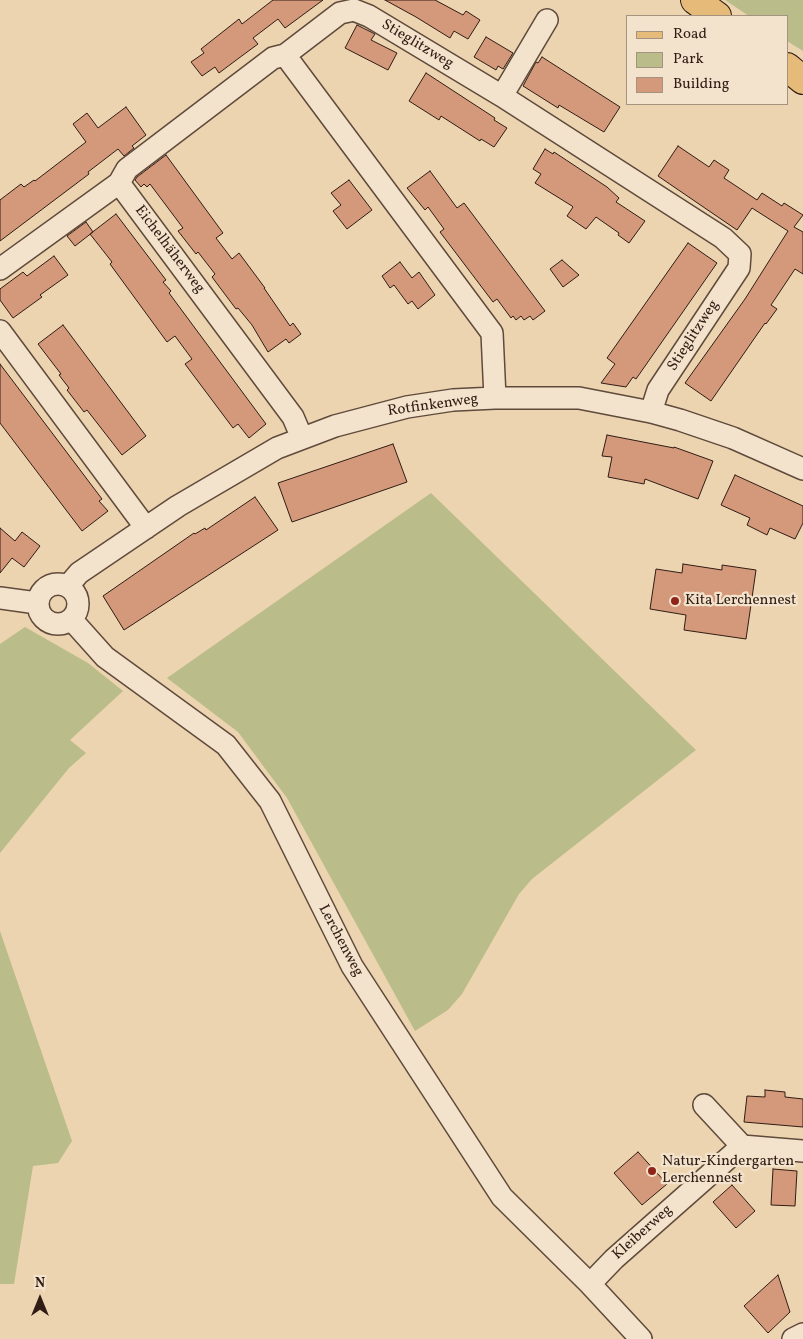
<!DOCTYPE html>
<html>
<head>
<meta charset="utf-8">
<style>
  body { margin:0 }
  #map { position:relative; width:803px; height:1339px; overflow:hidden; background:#ecd4b0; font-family:Vollkorn,serif }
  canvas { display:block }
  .legend { position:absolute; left:626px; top:15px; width:162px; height:90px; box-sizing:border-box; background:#f3e3cc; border:1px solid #a59382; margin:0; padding:6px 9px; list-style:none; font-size:15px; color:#301c14 }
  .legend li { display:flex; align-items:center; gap:10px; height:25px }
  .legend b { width:25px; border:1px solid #a59382 }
  .north { position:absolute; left:15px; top:1274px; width:50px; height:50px; -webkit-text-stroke:4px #f3e3cc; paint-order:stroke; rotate:0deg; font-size:14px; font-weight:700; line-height:20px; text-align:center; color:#301c14 }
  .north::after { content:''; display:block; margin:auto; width:18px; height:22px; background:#301c14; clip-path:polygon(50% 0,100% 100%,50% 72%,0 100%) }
</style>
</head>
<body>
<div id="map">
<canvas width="803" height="1339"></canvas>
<ul class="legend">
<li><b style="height:6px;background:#e6ba78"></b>Road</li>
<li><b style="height:14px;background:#babc8a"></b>Park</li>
<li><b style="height:14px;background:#d4997a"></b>Building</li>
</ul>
<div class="north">N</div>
</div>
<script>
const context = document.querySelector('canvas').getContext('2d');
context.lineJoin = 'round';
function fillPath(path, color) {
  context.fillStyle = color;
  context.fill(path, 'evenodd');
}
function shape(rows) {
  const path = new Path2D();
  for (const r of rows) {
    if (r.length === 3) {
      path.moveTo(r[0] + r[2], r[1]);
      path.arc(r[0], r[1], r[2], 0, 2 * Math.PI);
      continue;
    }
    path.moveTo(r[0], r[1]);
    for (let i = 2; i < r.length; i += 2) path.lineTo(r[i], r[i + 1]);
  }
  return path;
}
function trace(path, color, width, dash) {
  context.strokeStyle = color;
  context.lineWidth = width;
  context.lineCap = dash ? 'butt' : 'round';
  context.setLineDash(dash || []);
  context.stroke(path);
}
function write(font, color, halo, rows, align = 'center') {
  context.font = font + ' Vollkorn,serif';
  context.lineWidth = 4.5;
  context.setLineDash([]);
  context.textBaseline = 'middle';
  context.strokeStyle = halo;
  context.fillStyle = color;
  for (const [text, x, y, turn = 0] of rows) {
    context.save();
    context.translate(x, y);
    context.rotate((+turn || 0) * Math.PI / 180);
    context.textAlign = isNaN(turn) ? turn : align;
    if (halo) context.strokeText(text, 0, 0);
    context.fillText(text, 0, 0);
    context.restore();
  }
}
fillPath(shape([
  [725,0,803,0,803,51,787,41,787,16,749,16],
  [431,493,696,750,532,879,519,894,462,994,448,1010,415,1031,287,798,238,732,167,678],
  [25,627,88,663,123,691,70,740,86,753,69,768,0,853,0,644],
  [0,931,72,1141,58,1163,33,1166,14,1284,0,1284]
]), '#babc8a');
const building = shape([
  [273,0,323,0,285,28,278,19,253,38,258,44,239,58,219,73,215,67,202,76,191,62,204,53,201,49,239,19,242,24,273,0],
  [385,0,435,0,463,15,466,11,480,20,468,39,454,31,450,38,416,17,385,0],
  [357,25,375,34,371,40,397,53,388,70,345,48,357,25],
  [486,37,513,53,503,69,498,66,496,70,474,57,486,37],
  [542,57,620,107,604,132,559,105,558,108,523,86,536,62,538,63,542,57],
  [426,73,495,118,494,120,507,128,494,147,481,139,480,141,441,116,439,120,409,101,426,73],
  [126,107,146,135,132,146,134,148,124,156,118,149,88,172,89,174,0,241,0,200,21,184,24,187,34,180,35,181,86,142,73,124,87,113,98,128,126,107],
  [678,146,709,167,714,160,729,170,724,178,757,200,762,193,782,206,784,203,803,215,794,227,803,232,803,274,795,269,771,305,777,309,766,324,765,323,711,401,685,383,745,299,788,231,752,208,737,230,658,176,678,146],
  [545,149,553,154,554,152,607,187,619,198,616,202,645,221,629,243,618,235,619,233,596,217,586,229,567,216,573,207,572,206,535,183,541,174,533,169,545,149],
  [166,155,223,233,216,238,232,259,239,253,265,288,264,288,290,326,293,323,301,334,289,343,286,339,268,352,252,325,238,308,236,309,212,277,215,274,198,252,196,254,178,231,183,228,150,184,147,187,144,184,141,187,135,180,137,177,166,155],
  [430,171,457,208,464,203,545,311,533,320,530,316,524,320,521,316,516,320,513,316,511,318,497,299,493,302,440,232,444,229,428,207,425,210,407,188,430,171],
  [349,180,372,210,347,229,333,211,341,205,331,193,349,180],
  [116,214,166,280,163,282,171,291,169,293,266,424,249,438,238,424,233,428,185,364,192,359,175,336,167,342,110,264,112,262,90,234,116,214],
  [86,222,93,232,75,246,67,236,86,222],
  [688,243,717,263,636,379,633,377,626,387,601,383,615,364,607,358,688,243],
  [54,256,68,275,40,295,42,297,13,318,0,300,0,289,23,272,27,276,54,256],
  [562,260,579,275,563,287,550,269,562,260],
  [400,262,412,278,419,272,435,295,418,309,412,301,408,304,394,285,390,288,382,276,400,262],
  [63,325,146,436,122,455,87,410,84,412,67,390,69,388,59,375,61,374,38,344,63,325],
  [0,364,102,499,99,501,108,511,82,531,0,423,0,364],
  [607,435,674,448,674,447,713,461,698,499,645,479,644,484,608,477,612,457,602,456,607,435],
  [393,444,407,482,292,522,278,483,393,444],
  [735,475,803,506,803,523,795,539,770,528,767,535,747,525,750,518,721,505,735,475],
  [255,497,278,530,124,630,103,596,194,533,195,534,205,528,206,530,255,497],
  [0,528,15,541,22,532,40,546,24,567,12,558,0,573,0,528],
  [683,564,722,570,722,565,756,570,746,639,684,630,686,615,650,609,656,569,682,573,683,564],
  [765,1090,785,1092,785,1097,803,1099,803,1127,744,1122,747,1096,765,1097,765,1090],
  [638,1152,667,1184,642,1205,614,1173,638,1152],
  [773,1169,797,1171,795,1206,771,1205,773,1169],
  [732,1185,755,1211,736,1228,713,1202,732,1185],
  [778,1275,790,1312,768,1333,744,1306,778,1275]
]);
fillPath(building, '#d4997a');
trace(building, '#301c14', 1);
const street = shape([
  [502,96,547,20],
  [119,183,293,417,302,438],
  [0,269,119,183,127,169,273,58,285,55],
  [0,331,146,528],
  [495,398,492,333,285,55,340,13,354,10,369,16,502,96,723,238,740,254,739,268,658,390,651,412],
  [58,604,20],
  [68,586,79,573,178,506,277,448,335,426,407,407,453,400,495,398,579,398,651,412,680,420,733,438,803,469],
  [0,598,37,603],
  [71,619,105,657,226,745,270,801,352,966,502,1197,590,1284,641,1339],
  [704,1105,742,1146],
  [590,1284,614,1259,742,1146,803,1151],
  [793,1339,803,1334]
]);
const primary = shape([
  [695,0,717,16],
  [787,67,803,80]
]);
trace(street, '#5f4a3b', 24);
trace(primary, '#301c14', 30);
trace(street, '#f3e3cc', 21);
trace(primary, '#e6ba78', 28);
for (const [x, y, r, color] of [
  [675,601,5,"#8f2418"],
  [652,1171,5,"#8f2418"]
]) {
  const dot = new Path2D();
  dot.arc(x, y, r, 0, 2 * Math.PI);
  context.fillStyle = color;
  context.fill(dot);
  trace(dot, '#f3e3cc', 2);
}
write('15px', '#301c14', '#f3e3cc', [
  ["Stieglitzweg",417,45,31],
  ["Eichelhäherweg",169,250,53],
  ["Stieglitzweg",694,336,-57],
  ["Rotfinkenweg",433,406,-8],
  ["Lerchenweg",340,941,62],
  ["Kleiberweg",643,1233,-42]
]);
write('15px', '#301c14', '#f3e3cc', [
  ["Kita Lerchennest",685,601],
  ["Natur-Kindergarten",662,1162],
  ["Lerchennest",662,1179]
], 'left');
</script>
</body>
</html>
